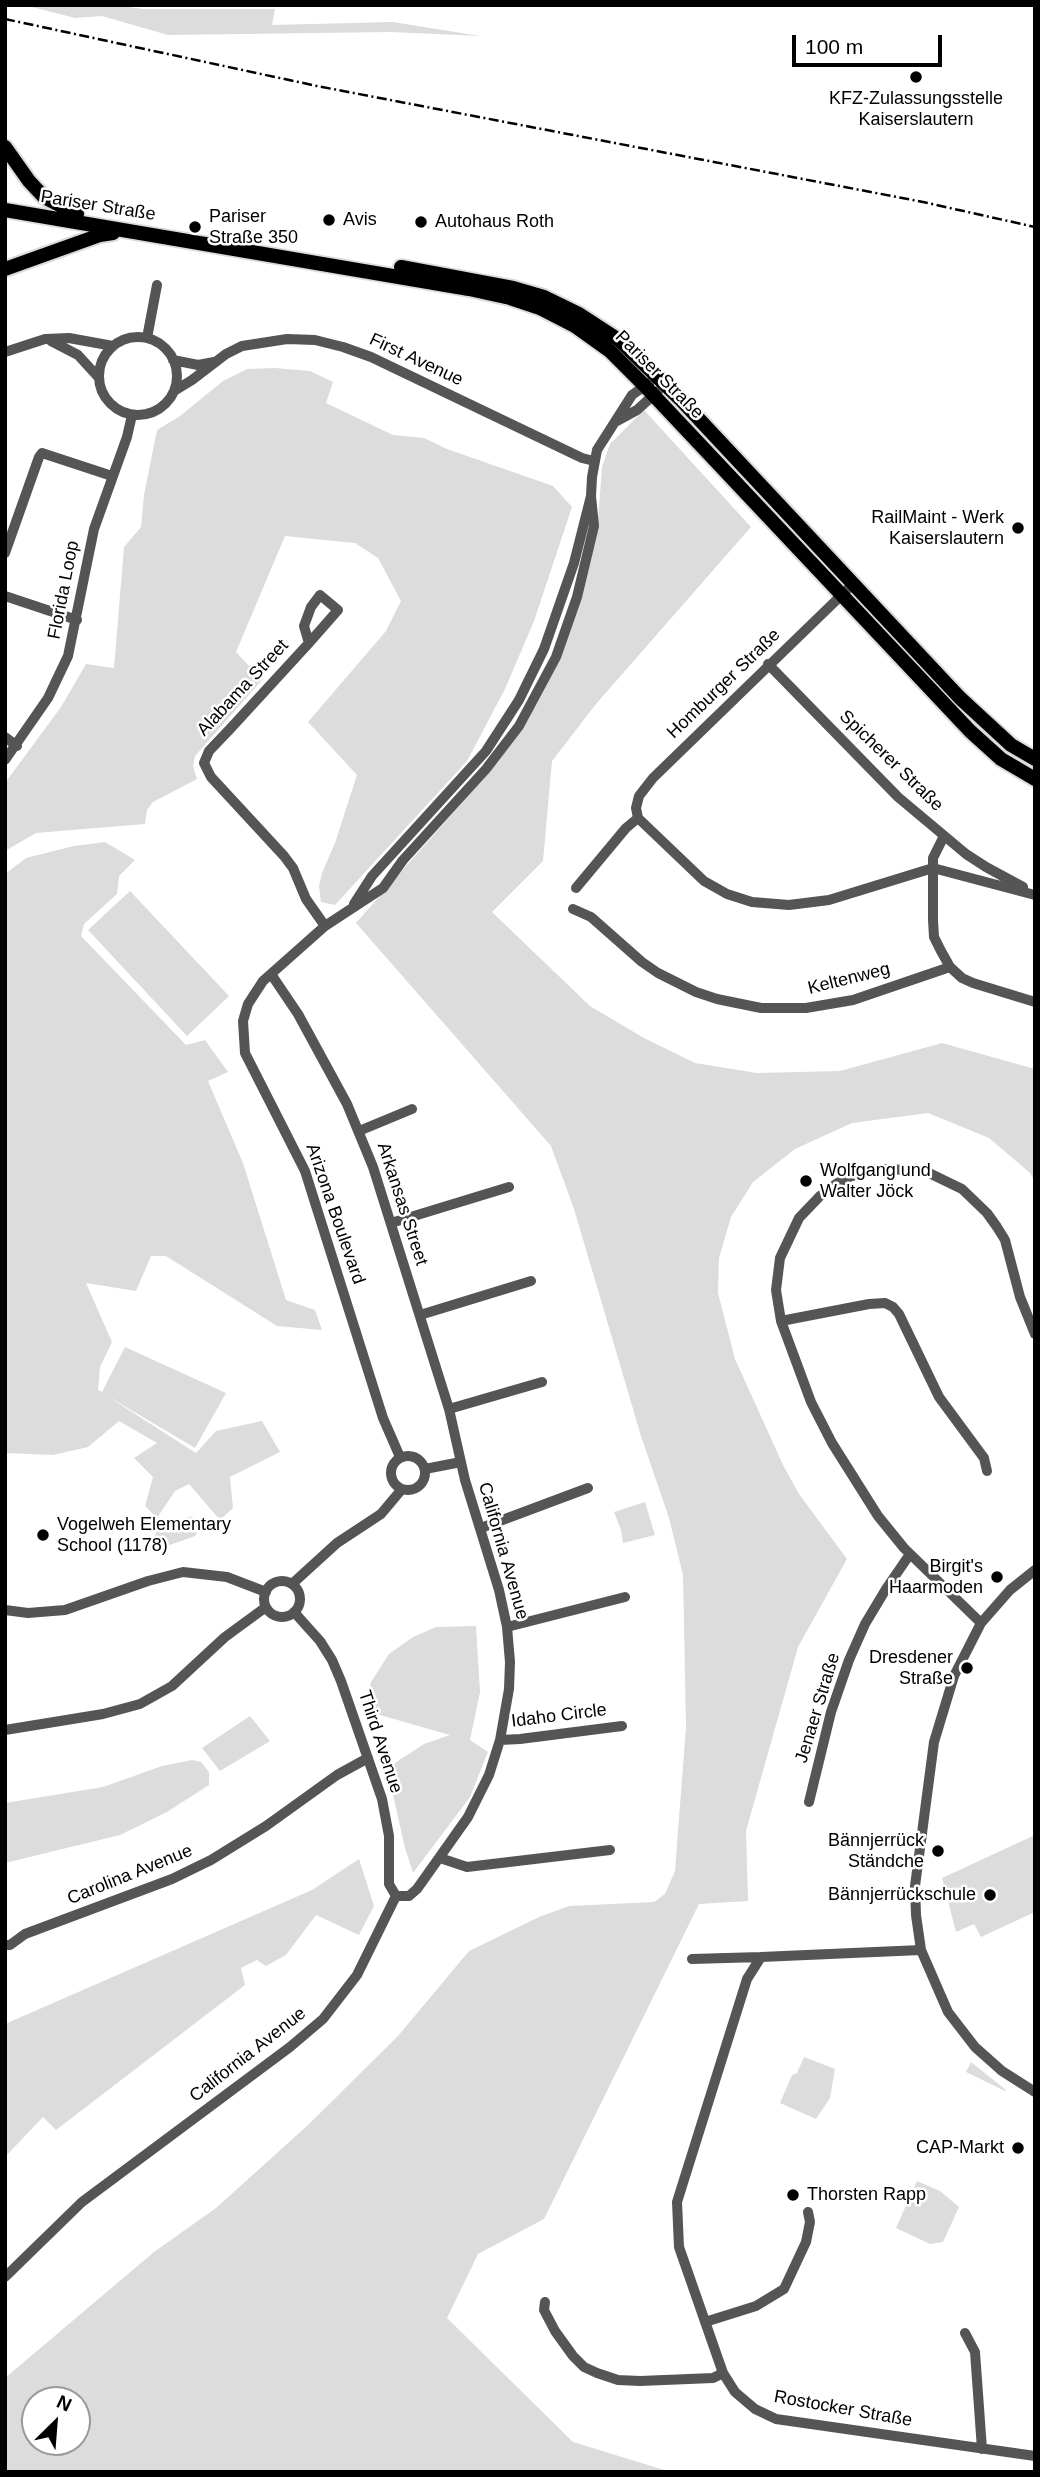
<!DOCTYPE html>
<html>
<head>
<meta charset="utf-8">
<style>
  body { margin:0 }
  #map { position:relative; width:1040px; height:2477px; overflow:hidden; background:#fff; font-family:Helvetica,sans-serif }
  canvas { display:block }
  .frame { position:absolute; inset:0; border:7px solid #000; pointer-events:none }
  .north { position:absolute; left:21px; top:2386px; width:70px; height:70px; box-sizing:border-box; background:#fff; border:2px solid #999; border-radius:50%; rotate:25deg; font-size:19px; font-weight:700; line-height:28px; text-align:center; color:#000 }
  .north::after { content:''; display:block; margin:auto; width:24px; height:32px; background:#000; clip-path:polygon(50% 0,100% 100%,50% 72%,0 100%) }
  .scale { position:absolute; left:792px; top:35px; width:150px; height:32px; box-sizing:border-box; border:4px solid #000; border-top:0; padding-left:9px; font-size:21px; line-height:24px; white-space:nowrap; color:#000; -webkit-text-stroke:5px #fff; paint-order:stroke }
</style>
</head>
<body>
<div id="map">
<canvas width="1040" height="2477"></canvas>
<div class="frame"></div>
<div class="north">N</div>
<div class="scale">100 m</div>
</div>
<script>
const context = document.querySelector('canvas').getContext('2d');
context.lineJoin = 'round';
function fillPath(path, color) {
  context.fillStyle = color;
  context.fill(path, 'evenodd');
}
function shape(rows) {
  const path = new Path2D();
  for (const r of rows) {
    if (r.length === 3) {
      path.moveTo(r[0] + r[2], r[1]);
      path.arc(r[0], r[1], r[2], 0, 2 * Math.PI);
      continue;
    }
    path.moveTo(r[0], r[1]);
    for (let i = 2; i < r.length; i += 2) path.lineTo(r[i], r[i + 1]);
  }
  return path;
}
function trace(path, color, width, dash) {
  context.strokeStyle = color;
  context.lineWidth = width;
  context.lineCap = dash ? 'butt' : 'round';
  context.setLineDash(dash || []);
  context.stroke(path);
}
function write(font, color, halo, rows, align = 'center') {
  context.font = font + ' Helvetica,sans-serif';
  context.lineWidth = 5;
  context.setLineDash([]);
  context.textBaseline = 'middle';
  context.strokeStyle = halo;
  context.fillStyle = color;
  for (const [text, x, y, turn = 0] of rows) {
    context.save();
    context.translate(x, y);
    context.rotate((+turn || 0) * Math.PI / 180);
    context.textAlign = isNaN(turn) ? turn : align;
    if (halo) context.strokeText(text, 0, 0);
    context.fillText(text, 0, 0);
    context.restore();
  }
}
fillPath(shape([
  [24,5,117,5,142,9,275,9,272,25,393,22,480,36,391,32,168,35,102,16,75,18],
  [275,368,310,371,333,382,326,403,393,435,424,438,447,449,553,486,572,507,534,621,505,689,467,761,335,905,321,902,319,886,322,873,335,843,357,775,308,722,386,631,401,601,378,558,355,543,285,536,236,652,262,680,195,756,193,766,197,779,153,802,147,810,145,824,36,833,5,851,5,783,61,707,86,664,114,668,124,547,141,527,144,495,157,430,180,416,223,381,247,369],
  [644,410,751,527,596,704,552,761,543,861,492,912,590,1006,644,1038,695,1063,757,1073,840,1071,942,1043,1035,1069,1035,1182,1030,1173,989,1138,928,1113,852,1123,795,1149,753,1182,731,1217,719,1258,718,1293,735,1359,783,1465,799,1494,847,1559,798,1647,746,1831,748,1901,699,1904,544,2219,478,2254,447,2318,573,2442,671,2472,5,2472,5,2378,154,2252,216,2208,308,2125,398,2036,469,1951,539,1917,569,1906,654,1902,665,1894,675,1871,686,1726,683,1575,669,1518,641,1436,574,1209,551,1146,356,923,482,780,555,666,597,534,602,467,610,444],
  [35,2400,77,2400,77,2442,35,2442],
  [105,842,135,860,119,876,117,894,84,924,81,936,186,1045,205,1040,228,1072,208,1081,243,1163,286,1300,315,1310,322,1330,277,1326,166,1256,151,1256,136,1291,86,1283,112,1342,100,1367,98,1390,102,1392,125,1347,226,1393,195,1448,104,1394,196,1453,216,1431,262,1421,280,1452,230,1477,233,1508,220,1520,189,1484,175,1491,157,1518,145,1506,153,1477,134,1458,157,1443,119,1421,88,1447,53,1455,5,1453,5,874,26,858,74,846],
  [130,891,229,996,187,1036,88,930],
  [645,1502,655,1535,623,1543,621,1530,614,1512],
  [192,1516,200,1528,195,1536,156,1550,151,1544,158,1529],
  [476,1626,480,1692,470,1740,488,1752,470,1797,413,1873,405,1848,387,1768,424,1744,450,1735,366,1711,371,1682,389,1654,413,1637,436,1627],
  [250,1716,270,1741,220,1771,202,1748],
  [192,1760,201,1762,209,1772,209,1785,167,1812,120,1835,5,1863,5,1803,103,1787,162,1766],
  [1035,1835,1035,1912,981,1937,974,1924,956,1932,942,1878],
  [359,1859,374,1906,359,1935,316,1915,286,1955,266,1966,257,1960,241,1968,245,1985,56,2130,43,2117,5,2157,5,2024,312,1890],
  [804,2057,835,2069,830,2098,816,2119,780,2103,792,2075,797,2073],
  [971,2062,1006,2090,1005,2091,966,2072],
  [917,2181,940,2191,959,2207,943,2242,930,2244,896,2228]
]), '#dcdcdc');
const major = shape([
  [5,147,29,181,44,197,77,214],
  [5,210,469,289,510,298,540,308,575,326,610,351,644,385,970,731,1001,759,1035,779],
  [401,267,513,288,544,297,579,314,619,340,682,401,960,698,1011,745,1035,759],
  [5,269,100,235,113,233]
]);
trace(major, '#dbdbdb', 18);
trace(shape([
  [138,376,39],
  [147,338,157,285],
  [51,341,78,355,99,378],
  [5,352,45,339,69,338,113,346],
  [173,360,198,365,214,362],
  [174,391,192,380,226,354,242,346,287,339,315,340,343,347,371,357,582,458,594,461],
  [615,422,637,410,658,391],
  [5,553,39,457,42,453,112,476],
  [853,584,653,778,639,796,636,808,638,818,704,881,727,894,752,902,789,905,829,900,933,868,1035,895],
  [5,596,77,620],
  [309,643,304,626,311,607,320,595,338,610,309,643,230,729,209,751,204,763,211,777,284,856,293,868,306,899,325,926],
  [768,664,898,797,966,854,986,867,1023,887],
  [5,737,17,746],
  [5,760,48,698,68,656,94,529,127,437,132,415],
  [944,836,933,858,933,920,934,937,941,951,950,967,962,978,973,983,1035,1002],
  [576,888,626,828,638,818],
  [354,904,372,876,486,751,519,700,544,649,574,563,591,496,592,477,597,450,632,395,650,382],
  [573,909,591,917,642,962,658,973,696,992,717,999,761,1008,806,1008,853,1000,950,967],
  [271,974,298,1014,347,1104,373,1167,449,1409,465,1480,499,1590,507,1627,510,1662,509,1689,500,1740,489,1775,468,1817,417,1889,409,1896,396,1896],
  [359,1131,412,1109],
  [391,1223,509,1187],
  [420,1315,531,1281],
  [781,1321,869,1304,885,1303,893,1307,899,1314,939,1397,984,1458,987,1471],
  [449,1409,542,1382],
  [408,1473,17],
  [400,1457,383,1418,305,1171,245,1053,243,1021,248,1004,263,981,325,926,383,888,403,860,486,769,519,726,556,657,577,597,594,526,591,496],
  [425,1469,461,1462],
  [481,1528,588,1488],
  [1035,1570,1010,1590,981,1623,954,1676,934,1742,915,1886,916,1915,921,1950,948,2012,975,2047,1002,2071,1035,2092],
  [282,1599,18],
  [292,1584,337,1543,381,1514,402,1489],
  [5,1610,28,1613,65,1610,148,1581,183,1572,227,1577,266,1592],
  [294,1612,320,1641,332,1660,341,1681,382,1799,389,1836,389,1884,396,1896],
  [981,1623,904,1548,878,1516,832,1443,811,1402,781,1321,776,1290,780,1258,799,1218,820,1196,836,1184,849,1177,877,1169,913,1170,929,1173,962,1189,987,1213,997,1227,1005,1240,1020,1297,1035,1334],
  [507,1627,625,1597],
  [5,1730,103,1714,140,1704,172,1686,225,1637,266,1607],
  [500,1740,520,1739,622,1726],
  [809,1802,831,1712,849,1660,865,1624,886,1589,910,1554],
  [440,1858,467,1867,610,1850],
  [5,1945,10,1945,25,1934,172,1879,211,1860,266,1826,337,1775,368,1758],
  [921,1950,761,1957,747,1979,677,2202,679,2247,723,2373,735,2392,755,2409,776,2419,1035,2456],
  [692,1959,761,1957],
  [5,2277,82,2202,290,2047,323,2019,357,1975,396,1896],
  [545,2302,544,2310,555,2331,573,2356,584,2367,597,2373,618,2380,640,2381,713,2378,723,2373],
  [705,2322,756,2306,784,2289,806,2242,810,2222,808,2212],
  [965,2333,975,2352,982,2449]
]), '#555', 10);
trace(major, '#000', 14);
trace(shape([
  [5,19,317,86,923,202,1035,227]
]), '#000', 2.5, [10, 3.5, 2, 3.5]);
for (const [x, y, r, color] of [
  [916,77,7,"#000"],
  [329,220,7,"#000"],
  [421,222,7,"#000"],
  [195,227,7,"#000"],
  [1018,528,7,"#000"],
  [806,1181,7,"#000"],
  [43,1535,7,"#000"],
  [997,1577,7,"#000"],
  [967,1668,7,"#000"],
  [938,1851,7,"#000"],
  [990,1895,7,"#000"],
  [1018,2148,7,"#000"],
  [793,2195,7,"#000"]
]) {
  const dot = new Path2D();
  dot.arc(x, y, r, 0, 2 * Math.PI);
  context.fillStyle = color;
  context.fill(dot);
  trace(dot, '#fff', 2.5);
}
write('18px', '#000', '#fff', [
  ["KFZ-Zulassungsstelle",916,99,"center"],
  ["Kaiserslautern",916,120,"center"],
  ["Pariser",209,217],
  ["Straße 350",209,238],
  ["Avis",343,220],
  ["Autohaus Roth",435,222],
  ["RailMaint - Werk",1004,518,"right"],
  ["Kaiserslautern",1004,539,"right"],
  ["Wolfgang und",820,1171],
  ["Walter Jöck",820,1192],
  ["Vogelweh Elementary",57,1525],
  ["School (1178)",57,1546],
  ["Birgit's",983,1567,"right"],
  ["Haarmoden",983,1588,"right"],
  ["Dresdener",953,1658,"right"],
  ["Straße",953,1679,"right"],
  ["Bännjerrück",924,1841,"right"],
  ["Ständche",924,1862,"right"],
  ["Bännjerrückschule",976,1895,"right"],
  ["CAP-Markt",1004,2148,"right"],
  ["Thorsten Rapp",807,2195]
], 'left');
write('18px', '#000', '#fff', [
  ["Pariser Straße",98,206,9],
  ["First Avenue",416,360,25],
  ["Pariser Straße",659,375,45],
  ["Florida Loop",64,590,-79],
  ["Homburger Straße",724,684,-44],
  ["Alabama Street",243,688,-47],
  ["Spicherer Straße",891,761,44],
  ["Keltenweg",849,979,-14],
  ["Arkansas Street",402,1204,72],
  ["Arizona Boulevard",335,1214,71],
  ["California Avenue",503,1551,74],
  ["Jenaer Straße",818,1708,-73],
  ["Idaho Circle",559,1716,-7],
  ["Third Avenue",380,1742,72],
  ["Carolina Avenue",130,1875,-22],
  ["California Avenue",248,2055,-38],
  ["Rostocker Straße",843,2409,10]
]);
</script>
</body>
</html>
